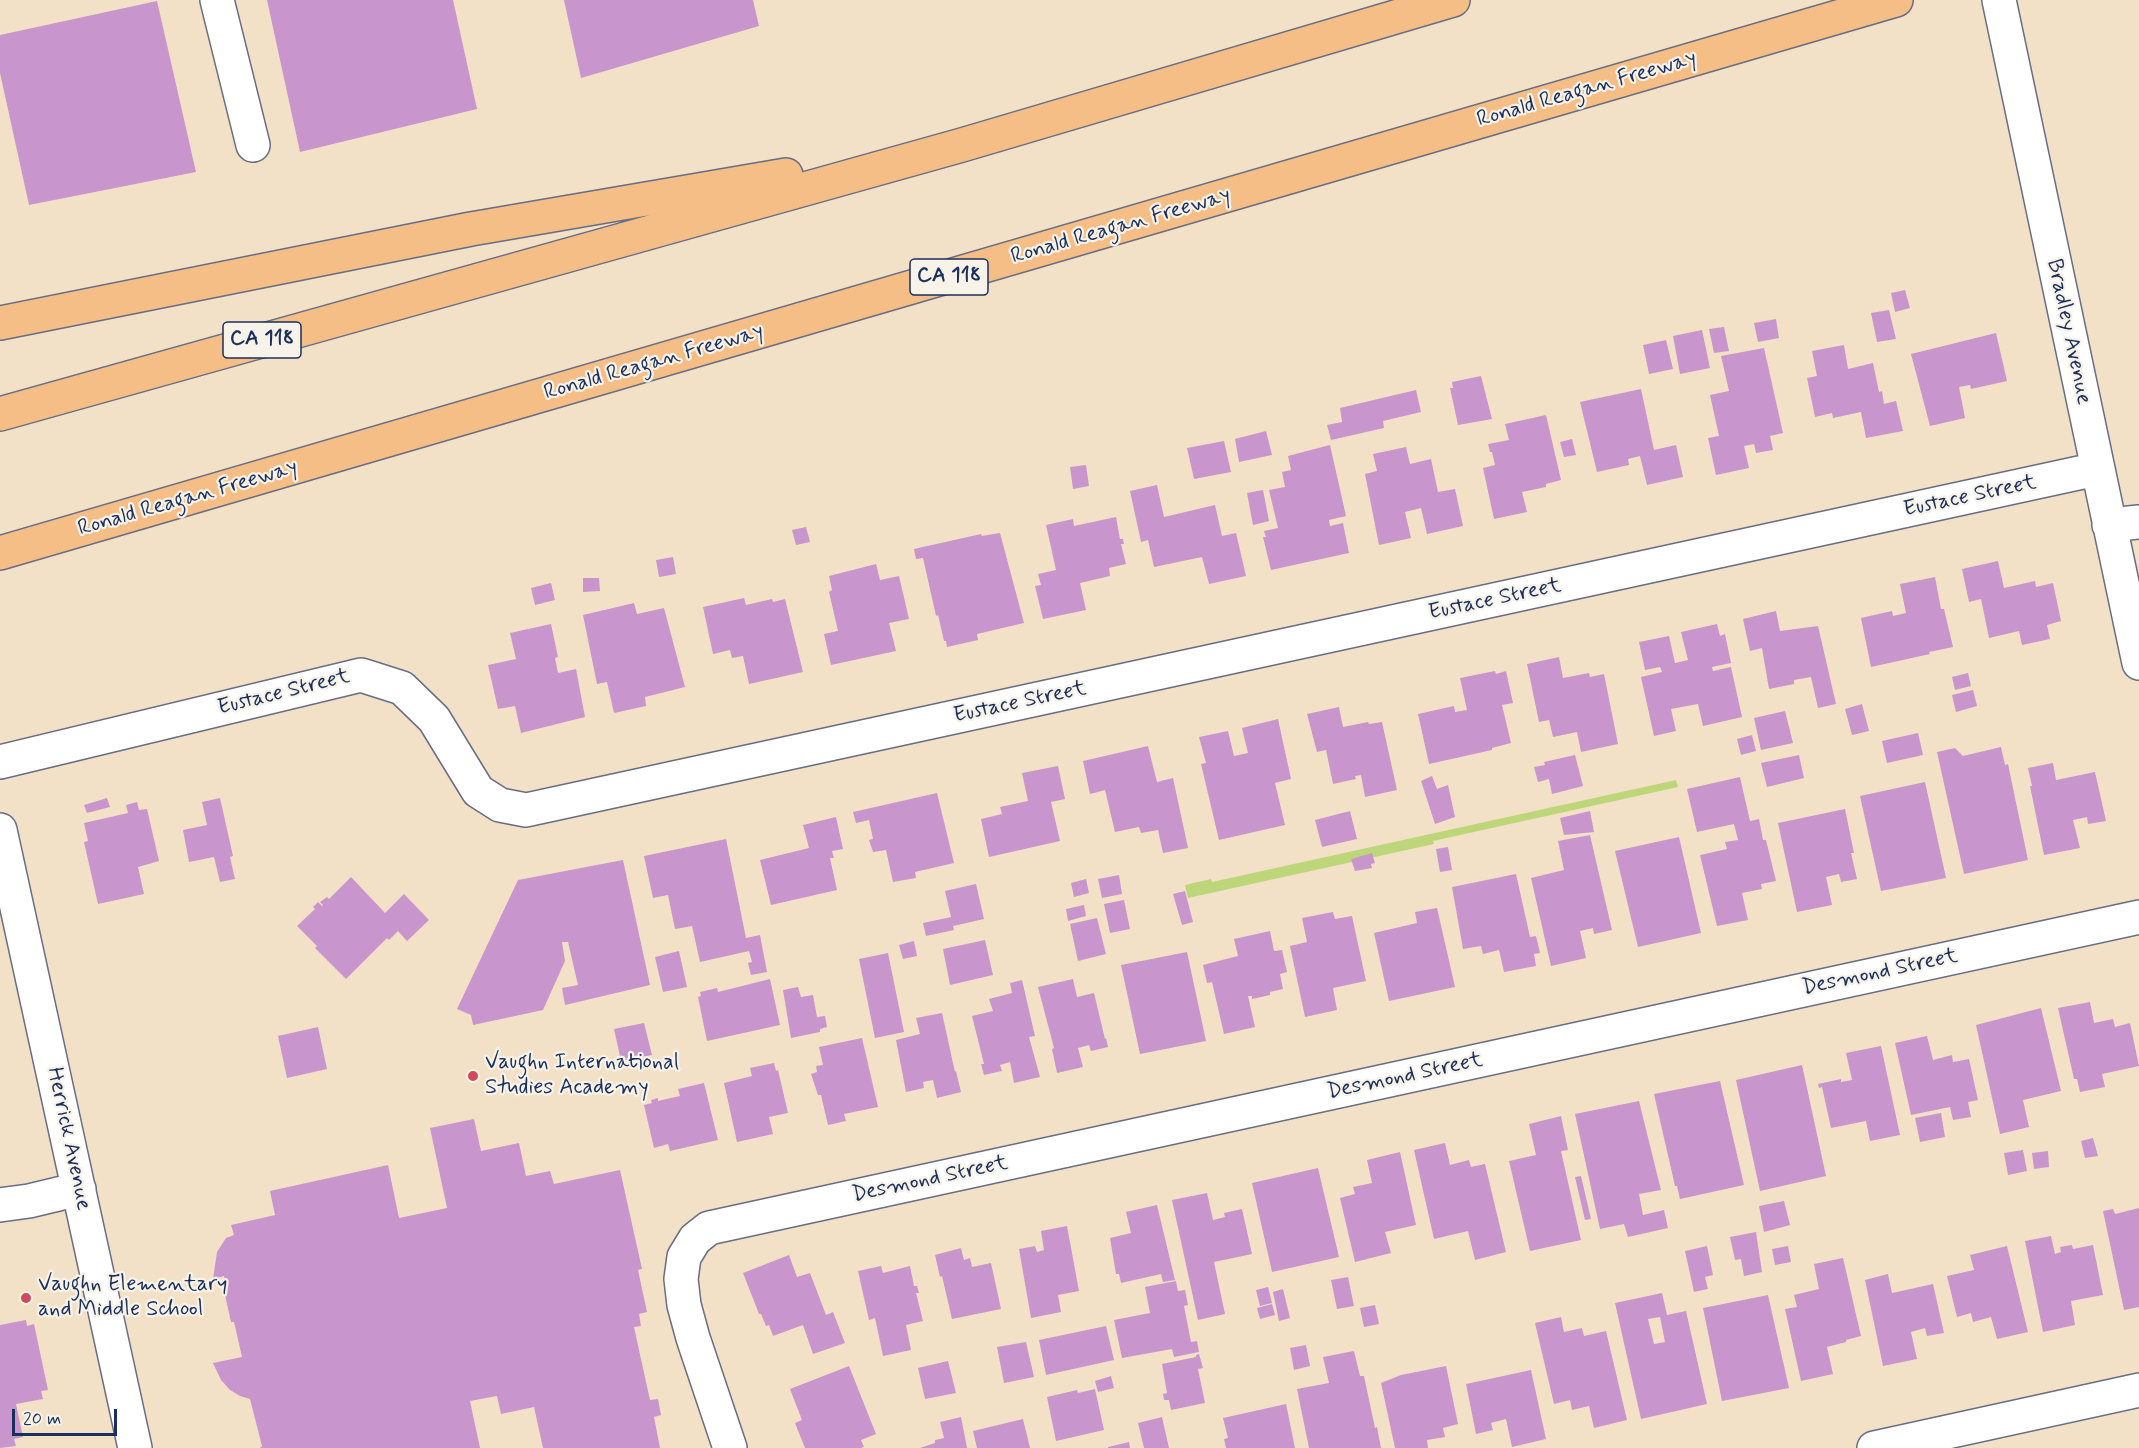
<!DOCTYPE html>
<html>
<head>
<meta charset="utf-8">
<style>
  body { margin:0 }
  #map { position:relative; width:2139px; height:1448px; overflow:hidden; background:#f3e1c7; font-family:Mynerve,sans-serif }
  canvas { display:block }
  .scale { position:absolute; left:12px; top:1409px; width:105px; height:27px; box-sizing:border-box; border:3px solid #1b2f5e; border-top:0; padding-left:8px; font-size:18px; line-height:21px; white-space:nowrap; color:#1b2f5e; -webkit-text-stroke:4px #f7f3e8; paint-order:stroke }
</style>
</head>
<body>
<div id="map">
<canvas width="2139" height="1448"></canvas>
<div class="scale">20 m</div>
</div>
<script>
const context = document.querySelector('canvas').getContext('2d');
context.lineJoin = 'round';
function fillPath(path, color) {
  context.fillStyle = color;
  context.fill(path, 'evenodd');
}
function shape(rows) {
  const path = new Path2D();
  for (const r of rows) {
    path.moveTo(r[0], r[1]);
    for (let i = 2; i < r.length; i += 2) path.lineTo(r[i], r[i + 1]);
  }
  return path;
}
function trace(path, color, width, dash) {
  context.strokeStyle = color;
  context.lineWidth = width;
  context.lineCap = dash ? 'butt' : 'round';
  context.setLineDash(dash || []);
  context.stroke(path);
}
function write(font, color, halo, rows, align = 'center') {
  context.font = font + ' Mynerve,sans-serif';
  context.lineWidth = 4.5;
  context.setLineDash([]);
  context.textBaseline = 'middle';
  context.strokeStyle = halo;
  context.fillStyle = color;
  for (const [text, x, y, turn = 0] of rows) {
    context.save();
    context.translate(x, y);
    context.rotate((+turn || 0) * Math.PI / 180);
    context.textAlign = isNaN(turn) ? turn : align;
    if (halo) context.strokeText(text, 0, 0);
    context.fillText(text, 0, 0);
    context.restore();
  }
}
fillPath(shape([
  [1676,780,1678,787,1433,841,1434,844,1188,898,1185,885,1211,879,1212,882]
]), '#bed67a');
fillPath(shape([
  [267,0,453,0,477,109,300,152],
  [564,0,753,0,759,26,581,78],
  [157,1,196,172,29,205,0,73,0,35],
  [1905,290,1910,308,1895,312,1891,293],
  [1889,310,1896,339,1877,342,1871,313],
  [1776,319,1779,338,1758,342,1754,323],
  [1724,327,1729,351,1714,353,1709,329],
  [1702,330,1710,368,1680,374,1673,336],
  [1996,333,2007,381,1971,389,1970,385,1959,387,1965,418,1930,426,1911,354],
  [1666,340,1673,369,1649,374,1643,345],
  [1844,345,1848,369,1873,363,1879,392,1882,391,1884,404,1896,401,1903,431,1866,438,1861,412,1833,418,1832,413,1815,417,1807,378,1817,376,1812,351],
  [1764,348,1783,433,1770,436,1773,450,1756,453,1754,444,1744,446,1749,468,1716,475,1708,438,1719,436,1710,395,1729,391,1721,356],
  [1481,376,1492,419,1458,425,1450,388,1453,388,1452,382],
  [1641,389,1654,450,1676,445,1683,477,1647,485,1640,456,1628,459,1629,465,1597,472,1580,402],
  [1416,390,1421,412,1383,421,1384,428,1331,440,1327,425,1342,422,1340,408],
  [1546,415,1561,480,1546,484,1546,487,1522,492,1527,512,1494,519,1483,468,1495,465,1492,452,1490,452,1488,444,1509,440,1505,424],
  [1266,431,1272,455,1239,462,1235,439],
  [1572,439,1576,455,1564,457,1560,442],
  [1224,441,1231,472,1194,479,1187,448],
  [1330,445,1346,516,1329,520,1330,526,1343,523,1349,553,1271,570,1263,537,1266,537,1264,531,1278,528,1269,490,1285,487,1282,472,1291,470,1288,456],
  [1406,447,1410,464,1431,459,1438,492,1455,489,1463,526,1427,534,1421,508,1405,512,1411,538,1379,545,1365,474,1377,471,1373,454],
  [1086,465,1089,486,1073,489,1070,467],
  [1157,485,1164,517,1215,505,1222,536,1236,533,1246,576,1209,584,1202,557,1154,567,1148,540,1141,542,1130,491],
  [1263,490,1269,521,1253,525,1247,493],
  [1116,517,1120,539,1123,539,1124,544,1121,544,1126,564,1109,568,1110,576,1080,583,1086,610,1043,619,1035,586,1041,585,1038,574,1056,570,1046,525,1073,519,1074,526],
  [806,527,810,542,796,545,792,530],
  [1000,533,1024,623,977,634,978,640,947,647,946,641,944,641,938,615,936,616,923,558,916,559,914,549,981,534,982,536],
  [673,557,676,574,659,577,656,560],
  [1998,561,2004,588,2035,581,2036,587,2053,583,2061,621,2047,625,2050,639,2022,645,2019,631,1989,638,1981,599,1969,602,1962,569],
  [876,564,880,580,899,576,909,619,889,623,896,651,831,665,824,634,838,631,829,592,832,590,829,576],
  [1935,577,1941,609,1944,609,1953,647,1929,652,1930,654,1871,667,1861,618,1892,611,1893,616,1906,613,1900,584],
  [583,578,599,578,600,591,583,592],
  [551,583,555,600,535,605,531,588],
  [744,598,746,605,772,599,773,602,785,599,803,672,749,684,743,656,732,658,730,650,713,654,703,607],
  [634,603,637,614,664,608,685,687,645,697,646,706,614,713,607,682,597,684,583,615],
  [1776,611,1780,631,1818,626,1836,704,1818,708,1811,677,1794,680,1794,684,1769,689,1762,648,1750,651,1743,619],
  [551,624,558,657,555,658,558,673,576,669,585,717,521,733,515,706,498,709,488,665,516,659,510,633],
  [1717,624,1720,636,1725,634,1731,663,1712,667,1713,671,1731,667,1742,717,1703,726,1698,704,1671,709,1676,731,1654,736,1641,677,1662,672,1660,667,1645,670,1639,642,1669,636,1675,663,1688,660,1681,632],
  [1559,657,1563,678,1589,673,1590,677,1604,674,1618,744,1581,752,1577,732,1553,737,1549,720,1539,722,1527,664],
  [1495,671,1496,674,1506,671,1513,703,1502,705,1511,743,1492,748,1492,750,1429,764,1418,714,1454,706,1455,712,1467,710,1460,678],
  [1968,673,1971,686,1955,690,1952,677],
  [1973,690,1977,706,1956,712,1952,695],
  [1862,704,1869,731,1852,735,1845,709],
  [1339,707,1343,727,1368,722,1369,724,1382,722,1397,790,1365,797,1361,775,1355,776,1356,779,1333,784,1326,750,1317,752,1307,714],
  [1785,711,1793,743,1761,750,1754,718],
  [1278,719,1291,779,1275,783,1285,825,1219,840,1201,764,1206,763,1199,737,1228,731,1234,756,1248,753,1242,728],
  [1918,733,1923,755,1887,763,1882,741],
  [1752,735,1756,751,1741,755,1737,739],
  [1148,746,1157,782,1173,778,1188,848,1163,853,1158,830,1141,833,1139,827,1115,832,1105,790,1090,794,1083,761],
  [2001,747,2005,765,2008,764,2028,860,1964,874,1937,752,1955,748,1963,756],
  [1575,755,1583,786,1552,794,1549,779,1538,782,1534,767,1545,765,1544,762],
  [1799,755,1804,778,1767,787,1761,763],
  [2053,763,2056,780,2095,772,2106,821,2088,824,2087,817,2073,820,2080,848,2044,855,2030,786,2032,786,2028,768],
  [1058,766,1065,799,1051,802,1060,841,989,857,981,819,1002,814,1000,807,1028,801,1022,773],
  [1432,776,1437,789,1448,785,1455,817,1435,824,1421,781],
  [1740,777,1750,821,1759,819,1763,840,1766,840,1776,881,1761,884,1762,889,1742,893,1748,920,1717,926,1700,855,1727,849,1725,842,1738,840,1734,824,1697,832,1687,789],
  [1925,782,1946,878,1881,891,1860,796],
  [937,793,954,863,915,872,916,878,893,882,886,850,873,852,869,840,873,839,869,820,856,823,853,812],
  [107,798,110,807,87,813,84,805],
  [220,798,233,856,230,857,235,879,220,882,214,857,189,862,183,830,207,825,202,802],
  [137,802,139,810,147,809,159,861,138,867,144,894,98,904,84,842,88,841,84,823,128,813,126,805],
  [1845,809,1854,853,1851,853,1857,879,1841,882,1839,874,1826,877,1832,905,1797,912,1778,823],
  [1350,811,1357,839,1322,847,1315,820],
  [1590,811,1594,832,1564,835,1560,818],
  [836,817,843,849,832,851,834,858,830,858,837,890,771,905,760,860,809,848,803,825],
  [1590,835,1612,930,1594,934,1593,928,1580,931,1586,958,1551,966,1531,878,1564,870,1558,841],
  [1679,837,1701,933,1638,947,1615,851],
  [726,839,746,938,760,935,767,972,751,975,748,963,752,962,749,951,700,962,692,926,675,929,668,895,653,898,644,856],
  [1448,847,1452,870,1440,872,1436,849],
  [1372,853,1375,863,1371,864,1372,868,1355,871,1351,859],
  [623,860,650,985,565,1005,562,988,578,985,568,942,562,942,565,961,543,1010,473,1025,471,1015,457,1009,518,880],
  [1516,874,1530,937,1536,936,1540,953,1534,954,1536,966,1504,972,1499,950,1483,954,1481,946,1463,949,1452,887],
  [1119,875,1122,894,1102,898,1098,879],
  [351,877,385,913,404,894,429,920,407,941,398,931,389,940,387,938,346,979,315,948,317,946,297,926,315,909,313,907,318,902,322,906,323,905,320,902,327,897,329,899],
  [1086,879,1089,893,1074,897,1071,883],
  [976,884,984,919,953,926,954,930,926,936,923,923,951,917,945,891],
  [1185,891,1193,922,1182,925,1173,894],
  [1124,900,1130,929,1110,933,1104,904],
  [1084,905,1086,916,1068,921,1066,909],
  [1437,908,1455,987,1389,1001,1374,933,1417,923,1415,912],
  [1333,912,1335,919,1352,916,1366,981,1333,988,1337,1010,1305,1017,1290,946,1307,942,1302,918],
  [1097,918,1106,954,1078,961,1070,924],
  [1270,931,1274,951,1282,950,1287,972,1280,974,1283,989,1270,992,1270,995,1252,999,1252,996,1248,996,1255,1027,1224,1034,1212,982,1207,983,1203,965,1238,956,1234,939],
  [985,940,993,975,950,985,943,949],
  [914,941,917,956,903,959,899,945],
  [679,951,687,987,663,992,655,957],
  [1187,952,1206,1041,1140,1054,1121,965],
  [888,953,904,1032,875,1038,859,959],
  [770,979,780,1025,707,1041,698,997,701,996,700,992,717,988,718,992],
  [1073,979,1077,997,1094,993,1105,1039,1106,1038,1108,1047,1091,1051,1089,1045,1078,1048,1083,1067,1057,1073,1052,1049,1054,1048,1038,987],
  [1022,980,1035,1036,1029,1037,1040,1077,1014,1083,1010,1062,1000,1065,1002,1071,984,1075,981,1064,984,1064,972,1016,993,1011,989,999,1012,993,1010,983],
  [798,987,801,997,813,995,817,1017,825,1016,827,1027,820,1029,820,1032,791,1038,783,990],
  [2090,1002,2094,1023,2113,1019,2115,1027,2130,1023,2139,1066,2102,1074,2105,1087,2080,1092,2077,1079,2074,1079,2058,1008],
  [2041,1008,2061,1091,2023,1100,2029,1127,2000,1134,1976,1025],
  [942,1013,955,1072,956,1071,961,1092,937,1098,933,1080,923,1082,924,1088,906,1092,896,1040,920,1034,916,1018],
  [644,1023,652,1055,621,1061,614,1029],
  [318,1027,327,1069,287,1078,278,1036],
  [1927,1036,1933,1060,1952,1055,1953,1062,1969,1059,1978,1100,1968,1102,1971,1117,1953,1120,1950,1107,1911,1115,1895,1043],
  [862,1038,878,1107,844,1114,846,1121,828,1125,821,1095,818,1095,811,1074,817,1072,816,1066,823,1065,819,1047],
  [1881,1046,1900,1135,1870,1141,1866,1121,1831,1128,1822,1087,1819,1088,1818,1084,1841,1079,1841,1082,1852,1080,1846,1053],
  [774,1063,776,1071,778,1070,788,1113,769,1117,773,1134,737,1142,724,1083,752,1076,750,1068],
  [1802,1065,1826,1176,1760,1191,1736,1080],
  [1720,1081,1744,1185,1680,1199,1677,1186,1675,1186,1654,1094],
  [704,1083,718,1140,670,1151,668,1144,654,1148,644,1105,652,1103,651,1100,658,1098,658,1101,680,1096,678,1089],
  [1639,1101,1661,1190,1639,1194,1643,1215,1664,1210,1668,1228,1628,1237,1624,1224,1600,1229,1575,1114],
  [1941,1113,1945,1137,1920,1142,1915,1118],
  [1561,1116,1568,1150,1561,1151,1581,1240,1530,1251,1509,1161,1536,1155,1529,1124],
  [474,1119,481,1151,519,1143,526,1176,550,1171,554,1184,620,1170,642,1269,638,1270,647,1312,639,1314,641,1326,634,1327,650,1400,658,1399,661,1415,654,1417,660,1448,543,1448,534,1407,501,1414,497,1396,470,1401,480,1448,260,1448,262,1446,250,1399,240,1396,230,1390,221,1380,213,1363,242,1357,234,1322,231,1322,223,1286,226,1285,224,1276,213,1279,217,1252,226,1238,234,1235,231,1225,275,1215,270,1191,388,1165,399,1218,447,1208,430,1128],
  [2093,1138,2098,1156,2085,1158,2081,1141],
  [1445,1143,1450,1165,1469,1160,1471,1167,1485,1164,1506,1252,1475,1260,1468,1231,1434,1239,1414,1150],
  [2023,1150,2027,1171,2008,1175,2004,1153],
  [2048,1151,2049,1167,2034,1169,2032,1153],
  [1400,1152,1416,1225,1385,1232,1391,1253,1355,1262,1340,1198,1355,1194,1353,1187,1372,1183,1367,1160],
  [1318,1168,1339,1257,1272,1272,1252,1183],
  [1581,1176,1591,1219,1585,1220,1575,1177],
  [1207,1193,1213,1220,1225,1217,1224,1213,1242,1209,1252,1254,1214,1262,1225,1314,1198,1320,1172,1200],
  [1784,1201,1790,1225,1764,1232,1759,1206],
  [1157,1205,1175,1280,1163,1282,1161,1274,1121,1283,1119,1274,1116,1274,1110,1238,1131,1233,1126,1212],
  [2139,1208,2139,1307,2124,1310,2103,1211,2113,1209,2115,1214],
  [1067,1226,1079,1291,1058,1295,1061,1312,1031,1318,1019,1249,1035,1246,1037,1252,1044,1250,1041,1231],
  [1756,1232,1762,1272,1744,1276,1741,1259,1735,1260,1730,1237],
  [2051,1236,2055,1254,2061,1252,2060,1247,2072,1245,2073,1249,2093,1245,2103,1295,2071,1301,2075,1325,2043,1332,2025,1241],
  [1707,1246,1713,1275,1705,1277,1708,1289,1694,1292,1685,1251],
  [1788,1246,1791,1262,1775,1265,1772,1249],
  [2007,1246,2028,1332,1997,1339,1991,1317,1973,1322,1971,1313,1957,1317,1947,1276,1974,1270,1970,1255],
  [961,1248,964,1260,970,1258,972,1267,991,1263,1001,1309,952,1319,942,1276,940,1277,935,1255],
  [789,1255,797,1277,810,1273,826,1315,833,1312,845,1343,813,1354,803,1325,773,1336,769,1325,766,1326,761,1314,759,1314,743,1273],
  [1843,1258,1861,1336,1846,1340,1846,1342,1827,1347,1833,1374,1801,1381,1785,1309,1797,1307,1794,1295,1819,1289,1814,1264],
  [881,1266,883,1273,910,1266,914,1286,917,1286,919,1293,916,1293,923,1321,906,1325,911,1350,883,1356,875,1318,869,1320,858,1271],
  [1888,1274,1892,1293,1933,1284,1944,1333,1927,1336,1925,1328,1911,1332,1917,1359,1883,1366,1865,1280],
  [1348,1277,1354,1306,1337,1309,1331,1280],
  [1176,1281,1178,1291,1185,1290,1188,1305,1184,1306,1191,1342,1197,1341,1199,1352,1174,1357,1172,1349,1122,1358,1114,1320,1150,1313,1145,1287],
  [1268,1287,1272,1303,1260,1306,1256,1290],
  [1283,1289,1290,1318,1279,1321,1273,1292],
  [1662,1293,1667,1315,1686,1311,1707,1404,1641,1419,1615,1303],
  [1660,1317,1665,1342,1654,1344,1648,1319],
  [1768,1295,1789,1388,1722,1401,1703,1308],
  [1272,1304,1275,1315,1260,1319,1257,1308],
  [1375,1305,1379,1324,1364,1327,1360,1308],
  [1561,1317,1564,1332,1582,1328,1584,1336,1606,1331,1627,1420,1594,1428,1589,1406,1572,1410,1570,1400,1554,1404,1535,1323],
  [26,1320,27,1326,34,1324,48,1390,41,1391,43,1399,16,1404,23,1437,14,1439,16,1446,0,1448,0,1325],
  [1106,1326,1114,1360,1046,1375,1039,1340],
  [1026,1342,1034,1377,1004,1383,997,1347],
  [1306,1345,1310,1366,1294,1370,1290,1348],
  [1354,1351,1360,1376,1364,1376,1375,1428,1377,1427,1381,1448,1309,1448,1297,1389,1329,1383,1323,1357],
  [1199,1354,1203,1368,1198,1369,1205,1403,1171,1410,1169,1400,1164,1400,1163,1394,1167,1393,1162,1364,1196,1357,1196,1355],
  [948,1361,956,1393,925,1399,918,1368],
  [849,1366,876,1434,861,1440,864,1447,861,1448,805,1448,795,1423,802,1420,790,1389],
  [1446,1366,1458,1424,1443,1428,1445,1437,1427,1440,1428,1448,1395,1448,1381,1383,1401,1375],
  [1531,1370,1546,1439,1512,1447,1506,1419,1491,1423,1493,1430,1476,1434,1466,1384],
  [1111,1376,1114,1388,1098,1392,1095,1381],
  [1095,1389,1104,1430,1056,1441,1047,1397,1077,1390,1078,1393],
  [1286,1404,1295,1448,1226,1448,1224,1439,1228,1438,1223,1418],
  [961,1417,967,1448,920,1448,935,1443,935,1440,944,1438,940,1422],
  [1162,1417,1169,1448,1144,1448,1138,1423],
  [1023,1419,1030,1448,977,1448,973,1431],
  [1129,1442,1130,1448,1108,1448,1108,1447]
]), '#c896cc');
const minor = shape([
  [217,0,253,145],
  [1999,0,2139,663],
  [2109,525,2139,522],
  [0,762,361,675,402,688,434,719,478,791,500,805,526,810,2097,469],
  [0,830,135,1448],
  [0,1205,29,1201,79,1189],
  [730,1448,693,1338,684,1305,681,1279,684,1257,695,1239,709,1228,2139,917],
  [1874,1448,2139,1390]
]);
const highway = shape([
  [0,323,471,229,786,175],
  [0,414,962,145,1453,0],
  [0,553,1896,0]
]);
trace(minor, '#676d83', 36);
trace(highway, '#676d83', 36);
trace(minor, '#fff', 33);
trace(highway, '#f5be86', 33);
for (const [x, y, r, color] of [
  [473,1076,6,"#d1495b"],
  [26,1298,6,"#d1495b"]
]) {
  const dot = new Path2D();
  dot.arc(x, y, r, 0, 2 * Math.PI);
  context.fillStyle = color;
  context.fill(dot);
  trace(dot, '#f7f3e8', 2);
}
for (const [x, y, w] of [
  [949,277,78],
  [262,340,78]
]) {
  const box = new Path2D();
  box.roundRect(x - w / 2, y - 18, w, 36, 4.5);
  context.fillStyle = '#f7f3e8';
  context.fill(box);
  trace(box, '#1b2f5e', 1.5);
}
write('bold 21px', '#1b2f5e', null, [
  ["CA 118",949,277],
  ["CA 118",262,340]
]);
write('22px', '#1b2f5e', '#f7f3e8', [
  ["Ronald Reagan Freeway",1587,90,-16],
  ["Ronald Reagan Freeway",1121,227,-16],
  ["Bradley Avenue",2068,332,78],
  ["Ronald Reagan Freeway",654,363,-16],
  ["Eustace Street",1970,497,-12],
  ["Ronald Reagan Freeway",188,499,-16],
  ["Eustace Street",1495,600,-12],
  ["Eustace Street",284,693,-14],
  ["Eustace Street",1020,703,-12],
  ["Desmond Street",1880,973,-12],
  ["Desmond Street",1405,1077,-12],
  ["Herrick Avenue",68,1139,78],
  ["Desmond Street",930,1180,-12]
]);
write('22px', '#1b2f5e', '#f7f3e8', [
  ["Vaughn International",485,1063],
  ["Studies Academy",485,1088],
  ["Vaughn Elementary",38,1285],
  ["and Middle School",38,1310]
], 'left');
</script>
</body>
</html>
